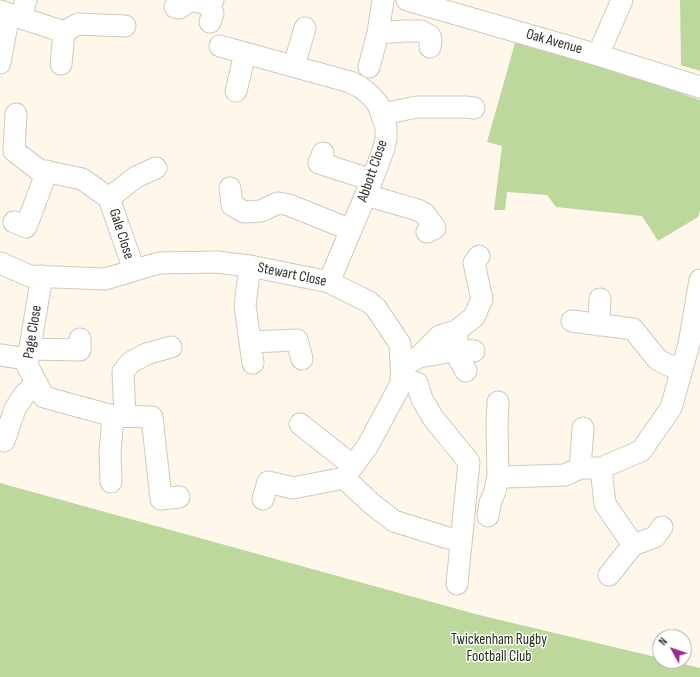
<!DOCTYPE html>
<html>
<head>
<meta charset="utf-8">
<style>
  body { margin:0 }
  #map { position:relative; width:700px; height:677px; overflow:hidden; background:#fef7ea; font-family:"Sofia Sans Condensed",sans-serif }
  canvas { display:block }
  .north { position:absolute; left:652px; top:629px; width:40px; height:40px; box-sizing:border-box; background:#fff; border:1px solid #adacaa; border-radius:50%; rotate:310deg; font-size:11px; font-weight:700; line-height:16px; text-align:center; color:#312f2a }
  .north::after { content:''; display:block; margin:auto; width:14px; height:18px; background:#962c90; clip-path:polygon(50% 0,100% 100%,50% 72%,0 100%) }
</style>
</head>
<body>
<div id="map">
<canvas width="700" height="677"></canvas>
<div class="north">N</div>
</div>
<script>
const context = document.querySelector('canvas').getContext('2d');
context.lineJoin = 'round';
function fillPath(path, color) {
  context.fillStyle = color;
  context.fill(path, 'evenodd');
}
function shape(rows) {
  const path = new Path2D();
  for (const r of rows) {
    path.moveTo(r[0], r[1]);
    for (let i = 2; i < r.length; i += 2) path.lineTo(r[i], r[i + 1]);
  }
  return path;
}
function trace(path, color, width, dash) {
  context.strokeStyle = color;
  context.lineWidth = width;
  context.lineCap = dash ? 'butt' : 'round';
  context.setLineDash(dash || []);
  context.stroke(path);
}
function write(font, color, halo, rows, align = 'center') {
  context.font = font + ' "Sofia Sans Condensed",sans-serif';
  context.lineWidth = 3;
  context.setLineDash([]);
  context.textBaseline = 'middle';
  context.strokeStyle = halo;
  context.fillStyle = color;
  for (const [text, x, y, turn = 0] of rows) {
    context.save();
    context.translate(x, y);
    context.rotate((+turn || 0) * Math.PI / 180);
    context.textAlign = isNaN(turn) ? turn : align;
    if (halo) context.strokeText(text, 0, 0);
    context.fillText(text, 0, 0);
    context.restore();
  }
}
fillPath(shape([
  [680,0,700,0,700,71,681,65],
  [517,36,700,100,700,211,698,217,658,241,642,216,556,207,547,195,507,192,505,210,494,210,502,146,487,142],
  [0,483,479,615,660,658,660,661,671,661,700,668,700,677,0,677]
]), '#bdd89c');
const minor = shape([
  [407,0,598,55,700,87],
  [208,4,213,13,210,22],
  [175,7,179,8,191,0,208,4,213,0],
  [0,11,64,32,61,64],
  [21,18,26,0],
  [64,32,78,24,125,26],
  [378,33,383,0],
  [220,46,350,82,360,87,369,94,378,104,386,127,386,139,383,151,372,180,329,282],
  [598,55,622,0],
  [0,63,9,14],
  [294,66,305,28],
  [369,67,378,33,405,31,421,31,430,36,431,41,430,47],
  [236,91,245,54],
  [16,114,14,151,39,170,82,179,109,198,134,270],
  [382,116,392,112,417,107,466,107,474,108],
  [323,153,319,163,372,180],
  [230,188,232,205,244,212,261,211,278,203,289,205,351,230],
  [366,195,418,210,425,214,435,228,427,232],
  [109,198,136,177,156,168],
  [14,222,26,227,47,171],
  [0,263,30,276,105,279,159,263,216,262,250,266,329,282,369,302,376,308,400,344,402,382,367,447,344,478,372,504,394,521,448,538],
  [250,266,245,305,250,342,297,340,302,359],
  [42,276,27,365,44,397,113,416,152,417,161,499,179,497],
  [572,321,633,329,658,360,681,371],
  [599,325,600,299],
  [457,338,460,361,466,371],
  [250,342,253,363],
  [29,349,80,350,80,339],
  [0,355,27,359],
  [419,357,459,350,474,351],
  [401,366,419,357,440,336,456,331,474,317,482,299,474,263,479,256],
  [401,378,417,383,422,399,433,418,469,462,457,584],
  [498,402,497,425,498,475,505,477,565,475,580,468],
  [125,416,123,372,130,363,146,354,171,347],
  [300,424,352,465],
  [583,428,580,468,601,468,641,451,671,408,689,344,700,280],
  [0,440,4,441,15,409,24,395,37,383],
  [601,468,605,504,633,545,609,575],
  [111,482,110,453,113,416],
  [263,499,268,482,293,488,344,478],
  [488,516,490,503,495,491,498,475],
  [633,545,655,537,662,527]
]);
trace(minor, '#d0c9bc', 23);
trace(minor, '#fff', 21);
write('15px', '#312f2a', '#fff', [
  ["Oak Avenue",554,42,16],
  ["Abbott Close",373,171,-71],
  ["Gale Close",121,234,72],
  ["Stewart Close",292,275,12],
  ["Page Close",33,332,-81]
]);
write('15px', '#22300d', '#fff', [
  ["Twickenham Rugby",499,640],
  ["Football Club",499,657]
]);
</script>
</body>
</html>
